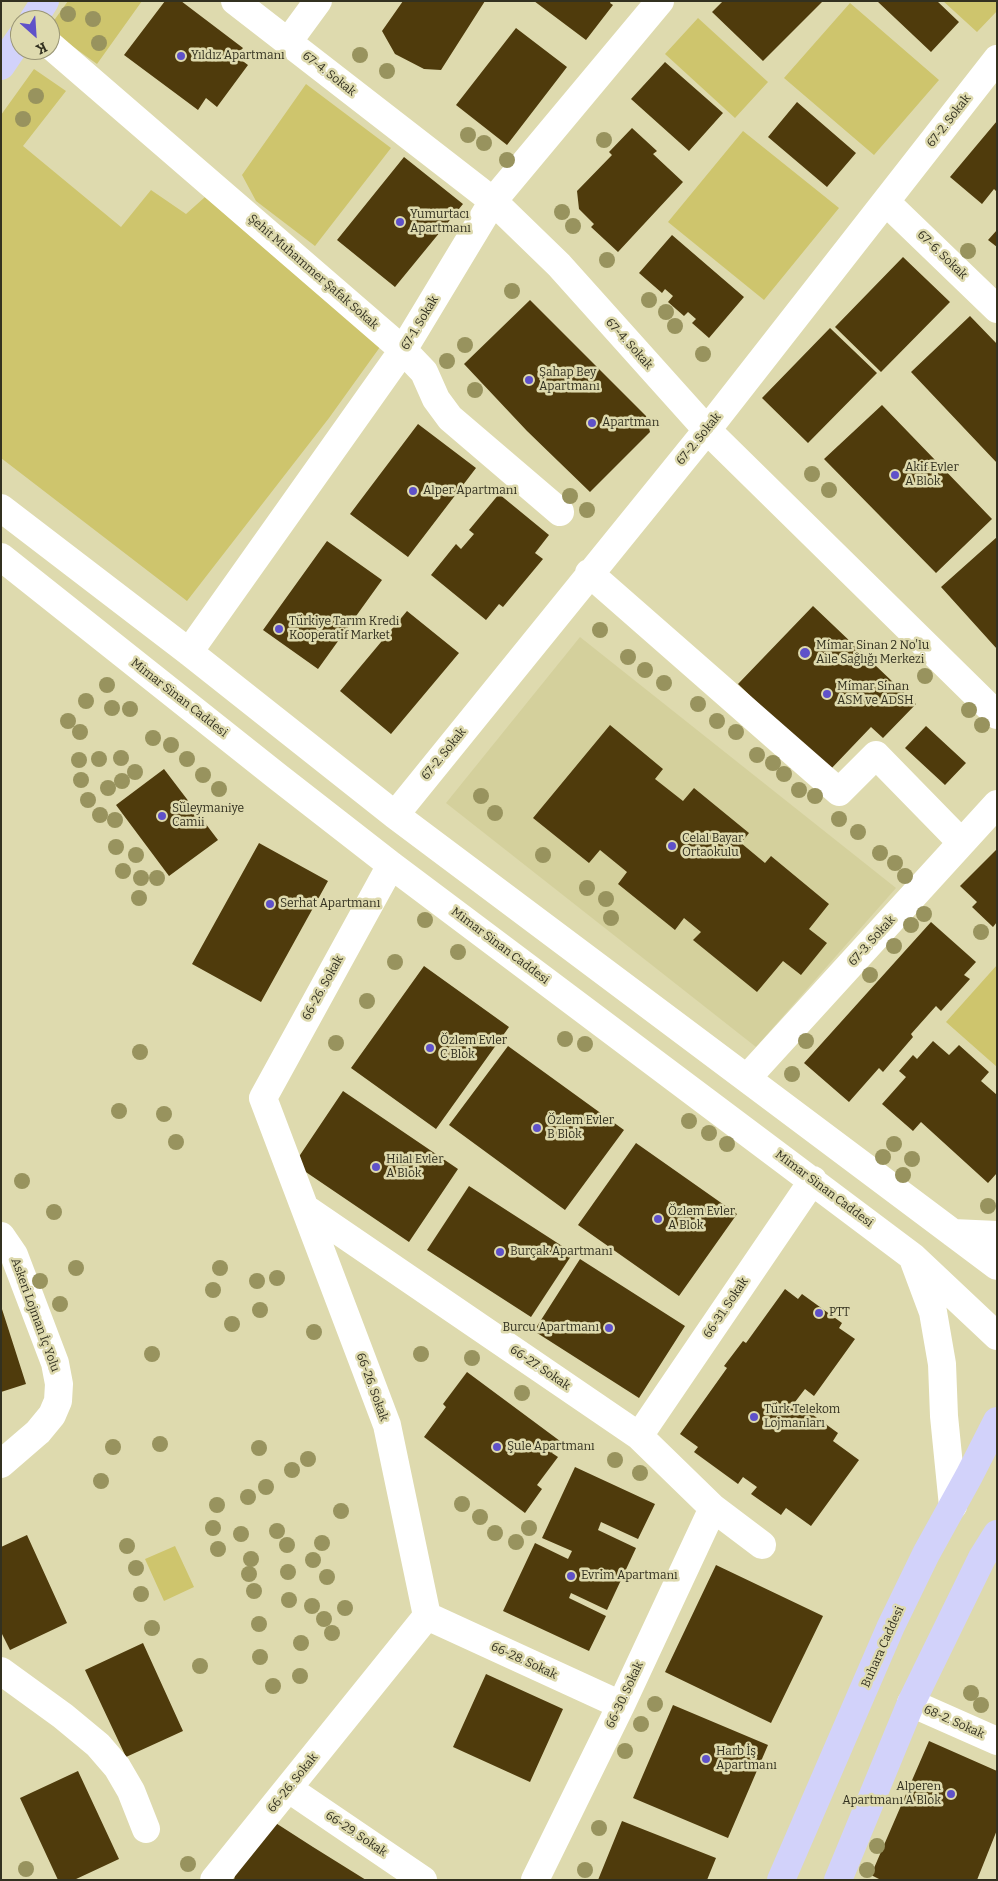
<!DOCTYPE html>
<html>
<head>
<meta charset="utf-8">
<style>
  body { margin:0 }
  #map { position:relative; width:998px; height:1881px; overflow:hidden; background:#dedaae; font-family:Bitter,serif }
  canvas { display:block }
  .frame { position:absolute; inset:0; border:2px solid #333120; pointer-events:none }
  .north { position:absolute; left:10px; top:10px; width:50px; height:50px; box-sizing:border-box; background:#dedaae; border:1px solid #9a9675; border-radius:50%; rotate:154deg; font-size:14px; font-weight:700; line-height:20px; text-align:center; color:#333120 }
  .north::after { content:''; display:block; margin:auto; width:18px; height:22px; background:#5f51c9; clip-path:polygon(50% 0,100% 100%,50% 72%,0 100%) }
</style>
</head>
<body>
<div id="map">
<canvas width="998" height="1881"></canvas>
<div class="frame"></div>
<div class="north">K</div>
</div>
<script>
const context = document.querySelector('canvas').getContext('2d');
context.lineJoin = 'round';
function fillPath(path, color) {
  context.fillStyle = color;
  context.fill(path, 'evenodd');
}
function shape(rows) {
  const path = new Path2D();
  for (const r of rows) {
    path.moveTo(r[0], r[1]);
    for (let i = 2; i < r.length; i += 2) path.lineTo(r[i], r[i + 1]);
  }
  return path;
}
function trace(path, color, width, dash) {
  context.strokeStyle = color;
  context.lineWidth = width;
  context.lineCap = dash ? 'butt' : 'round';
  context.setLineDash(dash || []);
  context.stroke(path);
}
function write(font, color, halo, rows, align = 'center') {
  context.font = font + ' Bitter,serif';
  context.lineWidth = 5;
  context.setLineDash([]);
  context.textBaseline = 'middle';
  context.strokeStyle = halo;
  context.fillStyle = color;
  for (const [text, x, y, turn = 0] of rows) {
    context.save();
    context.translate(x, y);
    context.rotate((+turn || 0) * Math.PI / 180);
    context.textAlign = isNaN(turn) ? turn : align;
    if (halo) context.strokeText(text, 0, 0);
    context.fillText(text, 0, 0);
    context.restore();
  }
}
fillPath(shape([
  [580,637,896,888,756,1047,446,803]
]), '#d4d09c');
fillPath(shape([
  [68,1,142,1,97,64,50,30,50,26],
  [943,1,997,1,997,11,977,32],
  [850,3,939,80,874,155,784,78],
  [698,18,768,82,735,118,665,54],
  [34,69,66,91,23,146,121,227,151,190,186,214,205,197,380,347,329,418,187,601,1,458,1,115],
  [306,84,391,148,315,246,256,201,242,175],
  [743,131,839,208,764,300,668,222],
  [997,965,997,1067,946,1022],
  [175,1546,194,1587,164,1601,145,1559]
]), '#cec56d');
fillPath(shape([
  [165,1,181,1,243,48,236,56,248,65,217,107,206,98,198,110,124,55],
  [403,1,485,1,441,70,424,69,395,54,382,31],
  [534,1,611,1,610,3,613,5,586,40],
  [723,1,823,1,763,61,712,12],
  [877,1,937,1,959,22,931,52],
  [516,28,567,67,507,145,456,105],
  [665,62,723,113,689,151,631,99],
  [797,102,856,153,827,187,768,137],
  [997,121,997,192,994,189,982,204,950,177],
  [632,128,657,151,653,154,683,182,618,252,591,227,594,224,579,209,577,191,612,155,609,152],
  [404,157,463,204,395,287,337,240],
  [997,230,997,247,988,240],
  [672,235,744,297,709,338,692,323,696,319,688,312,684,316,668,302,673,296,665,289,662,293,639,273],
  [903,257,950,302,881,372,835,327],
  [530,300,646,416,650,432,590,492,527,431,464,364],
  [970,316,997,344,997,463,911,372],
  [830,328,877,373,808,443,762,398],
  [882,405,992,519,936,573,824,459],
  [418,424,476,468,408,557,350,514],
  [499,494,549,535,535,553,543,559,503,607,499,604,486,620,431,575,456,544,461,549,474,534,469,530],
  [997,537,997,649,941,587],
  [327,541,382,580,318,669,263,630],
  [813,606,916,704,883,738,871,727,829,771,738,684],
  [407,611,459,653,391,734,340,691],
  [610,725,663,769,655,779,683,801,694,788,749,833,741,843,765,863,771,856,829,904,809,929,827,943,801,975,783,961,757,992,693,940,701,932,684,918,675,930,618,884,627,872,600,850,589,863,533,818],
  [926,726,966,763,945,785,905,748],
  [164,769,218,840,169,876,116,805],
  [259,843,328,881,261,1002,192,964],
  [997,849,997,922,993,927,972,907,977,902,960,886],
  [931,922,976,962,964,975,970,979,941,1011,936,1006,911,1034,913,1037,883,1072,879,1068,849,1102,804,1063],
  [424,966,509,1027,436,1129,351,1068],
  [933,1041,949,1055,959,1045,989,1072,981,1081,997,1095,997,1173,988,1183,921,1122,913,1131,882,1104,906,1077,899,1071,913,1055,917,1059],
  [508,1046,624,1130,565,1210,449,1125],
  [343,1091,458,1169,409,1242,294,1164],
  [636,1143,737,1214,679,1296,578,1225],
  [469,1186,573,1253,531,1317,427,1250],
  [580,1259,685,1326,639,1398,534,1331],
  [785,1289,798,1299,802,1294,842,1323,839,1328,855,1339,814,1396,805,1389,795,1402,838,1433,833,1441,859,1460,811,1526,786,1508,781,1515,751,1494,757,1487,743,1477,738,1484,694,1452,698,1447,680,1434,727,1368,724,1366,743,1341,746,1343],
  [1,1306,26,1384,1,1392],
  [467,1372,560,1441,552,1453,558,1457,537,1485,542,1489,525,1513,424,1437,446,1407,443,1404],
  [575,1467,655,1504,638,1539,601,1522,598,1530,636,1548,607,1610,571,1593,569,1598,606,1616,589,1651,503,1611,535,1543,568,1559,572,1551,542,1538],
  [27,1535,67,1623,10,1650,1,1632,1,1547],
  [716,1565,823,1616,771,1723,665,1672],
  [143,1643,183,1731,126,1757,85,1670],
  [486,1674,563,1709,530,1782,453,1747],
  [673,1705,768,1745,728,1838,633,1798],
  [929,1741,997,1771,997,1830,977,1880,881,1880,871,1875],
  [78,1771,119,1859,74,1880,58,1880,20,1798],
  [271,1820,313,1847,366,1880,234,1880,239,1858],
  [622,1821,716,1858,707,1880,598,1880]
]), '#4f3b0c');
trace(shape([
  [235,1,493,201,559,265,707,430,997,715],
  [288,42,318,1],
  [50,45,403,350,424,372,436,399,450,418,560,512],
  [886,202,997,309],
  [1,508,189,652,395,815,997,1266],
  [1,557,278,777,391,865,913,1257,997,1336],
  [589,573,839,792,876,755,961,842],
  [189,652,403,350,493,201,660,1],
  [395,815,707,430,997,59],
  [747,1078,997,804],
  [305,1208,639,1436,713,1508,762,1545],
  [953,1233,997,1235],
  [1,1236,14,1255,55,1363,59,1384,58,1401,52,1415,38,1432,1,1464],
  [914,1261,933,1312,942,1364,944,1416,953,1506],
  [639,1436,813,1180],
  [427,1616,621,1705],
  [1,1671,63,1716,98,1745,117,1767,131,1791,146,1829],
  [911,1703,997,1741],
  [289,1789,423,1880],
  [214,1880,427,1616,387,1425,263,1098,391,865],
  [535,1880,621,1705,713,1508]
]), '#fff', 28);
trace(shape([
  [33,20,45,1],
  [1,66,20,38],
  [781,1880,891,1626,926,1554,969,1476,997,1421],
  [838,1880,911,1703,982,1558,997,1534]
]), '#d2d2fa', 28);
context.fillStyle = '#98935e';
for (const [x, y] of [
  [68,14],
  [93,19],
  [99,43],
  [360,55],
  [387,71],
  [36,96],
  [23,119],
  [468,135],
  [604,140],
  [484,143],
  [507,160],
  [562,212],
  [573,226],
  [968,251],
  [607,260],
  [512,291],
  [649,300],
  [666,312],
  [675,326],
  [465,345],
  [703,354],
  [447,361],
  [475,390],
  [812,474],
  [829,490],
  [570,496],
  [587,510],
  [600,630],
  [628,657],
  [645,670],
  [925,676],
  [664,683],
  [107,685],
  [86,701],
  [698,704],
  [112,708],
  [130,709],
  [969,710],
  [68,721],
  [717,721],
  [982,725],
  [80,732],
  [736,732],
  [153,738],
  [171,745],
  [757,755],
  [121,758],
  [99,759],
  [187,759],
  [79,760],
  [773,763],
  [135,772],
  [784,774],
  [203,775],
  [81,780],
  [122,781],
  [108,788],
  [219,789],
  [799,790],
  [481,796],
  [815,796],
  [88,800],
  [495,813],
  [100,815],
  [839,819],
  [115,820],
  [858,832],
  [116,847],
  [880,853],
  [136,855],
  [543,855],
  [895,863],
  [123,871],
  [905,876],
  [141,878],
  [157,878],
  [587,888],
  [139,898],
  [606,899],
  [924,914],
  [611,918],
  [425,920],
  [911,925],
  [981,932],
  [894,946],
  [458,952],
  [395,962],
  [870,975],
  [367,1001],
  [565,1039],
  [806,1041],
  [336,1043],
  [585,1044],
  [140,1052],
  [792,1074],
  [119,1111],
  [164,1114],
  [689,1121],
  [709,1133],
  [176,1142],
  [727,1144],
  [894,1144],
  [883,1157],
  [912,1159],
  [903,1175],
  [22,1181],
  [988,1206],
  [54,1212],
  [76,1268],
  [220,1268],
  [277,1278],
  [40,1281],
  [257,1281],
  [213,1290],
  [60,1304],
  [260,1310],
  [232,1324],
  [314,1332],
  [152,1354],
  [421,1354],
  [472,1358],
  [522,1393],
  [160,1444],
  [113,1447],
  [259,1448],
  [308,1459],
  [615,1460],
  [292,1470],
  [640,1473],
  [101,1481],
  [266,1487],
  [248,1497],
  [462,1504],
  [217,1505],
  [341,1511],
  [480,1517],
  [213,1528],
  [529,1528],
  [277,1531],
  [495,1533],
  [241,1534],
  [516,1542],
  [322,1543],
  [287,1545],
  [127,1546],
  [218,1549],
  [251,1559],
  [313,1560],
  [136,1568],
  [288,1572],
  [249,1574],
  [327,1577],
  [254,1591],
  [141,1594],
  [289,1600],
  [312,1606],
  [345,1608],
  [324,1619],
  [259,1624],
  [152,1628],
  [332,1633],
  [301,1643],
  [260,1657],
  [200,1666],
  [300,1676],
  [273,1686],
  [971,1693],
  [655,1704],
  [981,1705],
  [641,1724],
  [625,1751],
  [599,1828],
  [877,1846],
  [188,1864],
  [26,1869],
  [585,1870],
  [867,1870]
]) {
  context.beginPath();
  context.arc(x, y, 8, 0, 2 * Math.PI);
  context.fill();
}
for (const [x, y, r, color] of [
  [181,56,5,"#5f51c9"],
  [400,222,5,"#5f51c9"],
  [529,380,5,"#5f51c9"],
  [592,423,5,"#5f51c9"],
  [895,475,5,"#5f51c9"],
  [413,491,5,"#5f51c9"],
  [279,629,5,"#5f51c9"],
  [805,653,6,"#5f51c9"],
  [827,694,5,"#5f51c9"],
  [162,816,5,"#5f51c9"],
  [672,846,5,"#5f51c9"],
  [270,904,5,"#5f51c9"],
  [430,1048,5,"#5f51c9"],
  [537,1128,5,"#5f51c9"],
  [376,1167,5,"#5f51c9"],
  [658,1219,5,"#5f51c9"],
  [500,1252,5,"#5f51c9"],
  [819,1313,5,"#5f51c9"],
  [609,1328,5,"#5f51c9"],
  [754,1417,5,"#5f51c9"],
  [497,1447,5,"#5f51c9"],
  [571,1576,5,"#5f51c9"],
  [706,1759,5,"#5f51c9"],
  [951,1794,5,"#5f51c9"]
]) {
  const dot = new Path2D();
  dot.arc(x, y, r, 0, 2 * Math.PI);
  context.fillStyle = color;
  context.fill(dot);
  trace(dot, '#dedaae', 2);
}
write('12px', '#333120', '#dedaae', [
  ["Yıldız Apartmanı",191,56],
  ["Yumurtacı",410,215],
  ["Apartmanı",410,229],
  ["Şahap Bey",539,373],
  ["Apartmanı",539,387],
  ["Apartman",602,423],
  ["Akif Evler",905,468],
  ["A Blok",905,482],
  ["Alper Apartmanı",423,491],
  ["Türkiye Tarım Kredi",289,622],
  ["Kooperatif Market",289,636],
  ["Mimar Sinan 2 No'lu",816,646],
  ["Aile Sağlığı Merkezi",816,660],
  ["Mimar Sinan",837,687],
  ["ASM ve ADSH",837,701],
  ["Süleymaniye",172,809],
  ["Camii",172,823],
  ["Celal Bayar",682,839],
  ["Ortaokulu",682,853],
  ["Serhat Apartmanı",280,904],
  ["Özlem Evler",440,1041],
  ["C Blok",440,1055],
  ["Özlem Evler",547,1121],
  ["B Blok",547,1135],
  ["Hilal Evler",386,1160],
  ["A Blok",386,1174],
  ["Özlem Evler",668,1212],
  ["A Blok",668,1226],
  ["Burçak Apartmanı",510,1252],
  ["PTT",829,1313],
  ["Burcu Apartmanı",599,1328,"right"],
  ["Türk Telekom",764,1410],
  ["Lojmanları",764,1424],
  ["Şule Apartmanı",507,1447],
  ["Evrim Apartmanı",581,1576],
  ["Harb İş",716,1752],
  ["Apartmanı",716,1766],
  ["Alperen",941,1787,"right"],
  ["Apartmanı A Blok",941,1801,"right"]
], 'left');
write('12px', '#333120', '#dedaae', [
  ["67-4. Sokak",329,74,38],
  ["67-2. Sokak",949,121,-52],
  ["67-6. Sokak",942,255,44],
  ["Şehit Muhammer Şafak Sokak",313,272,41],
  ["67-1. Sokak",420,323,-59],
  ["67-4. Sokak",629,344,48],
  ["67-2. Sokak",699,439,-51],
  ["Mimar Sinan Caddesi",179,698,38],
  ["67-2. Sokak",444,754,-51],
  ["67-3. Sokak",872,941,-48],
  ["Mimar Sinan Caddesi",500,946,37],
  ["66-26. Sokak",323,988,-61],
  ["Mimar Sinan Caddesi",824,1189,37],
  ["66-31. Sokak",726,1308,-56],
  ["Askeri Lojman İç Yolu",35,1315,70],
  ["66-27. Sokak",540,1368,34],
  ["66-26. Sokak",372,1387,70],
  ["Buhara Caddesi",883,1647,-66],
  ["66-28. Sokak",524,1661,25],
  ["66-30. Sokak",625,1695,-65],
  ["68-2. Sokak",954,1722,24],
  ["66-26. Sokak",293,1783,-51],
  ["66-29. Sokak",356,1834,34]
]);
</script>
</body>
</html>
